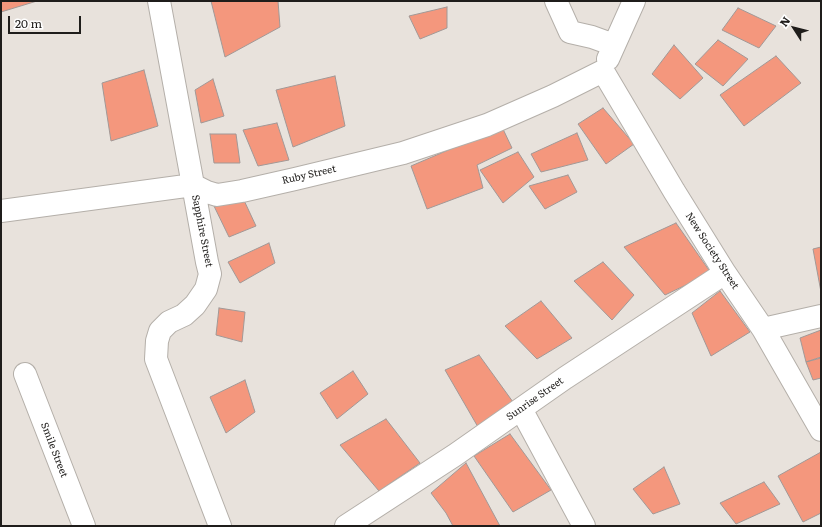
<!DOCTYPE html>
<html>
<head>
<meta charset="utf-8">
<style>
  body { margin:0 }
  #map { position:relative; width:822px; height:527px; overflow:hidden; background:#e8e2dc; font-family:Literata,serif }
  canvas { display:block }
  .frame { position:absolute; inset:0; border:2px solid #1f1d1b; pointer-events:none }
  .north { position:absolute; left:774px; top:8px; width:40px; height:40px; -webkit-text-stroke:3px #fff; paint-order:stroke; rotate:306deg; font-size:11px; font-weight:700; line-height:16px; text-align:center; color:#1f1d1b }
  .north::after { content:''; display:block; margin:auto; width:14px; height:18px; background:#1f1d1b; clip-path:polygon(50% 0,100% 100%,50% 72%,0 100%) }
  .scale { position:absolute; left:8px; top:16px; width:73px; height:18px; box-sizing:border-box; border:2px solid #1f1d1b; border-top:0; padding-left:5px; font-size:12px; line-height:14px; white-space:nowrap; color:#1f1d1b; -webkit-text-stroke:3px #fff; paint-order:stroke }
</style>
</head>
<body>
<div id="map">
<canvas width="822" height="527"></canvas>
<div class="frame"></div>
<div class="north">N</div>
<div class="scale">20 m</div>
</div>
<script>
const context = document.querySelector('canvas').getContext('2d');
context.lineJoin = 'round';
function fillPath(path, color) {
  context.fillStyle = color;
  context.fill(path, 'evenodd');
}
function shape(rows) {
  const path = new Path2D();
  for (const r of rows) {
    path.moveTo(r[0], r[1]);
    for (let i = 2; i < r.length; i += 2) path.lineTo(r[i], r[i + 1]);
  }
  return path;
}
function trace(path, color, width, dash) {
  context.strokeStyle = color;
  context.lineWidth = width;
  context.lineCap = dash ? 'butt' : 'round';
  context.setLineDash(dash || []);
  context.stroke(path);
}
function write(font, color, halo, rows, align = 'center') {
  context.font = font + ' Literata,serif';
  context.lineWidth = 3;
  context.setLineDash([]);
  context.textBaseline = 'middle';
  context.strokeStyle = halo;
  context.fillStyle = color;
  for (const [text, x, y, turn = 0] of rows) {
    context.save();
    context.translate(x, y);
    context.rotate((+turn || 0) * Math.PI / 180);
    context.textAlign = isNaN(turn) ? turn : align;
    if (halo) context.strokeText(text, 0, 0);
    context.fillText(text, 0, 0);
    context.restore();
  }
}
const building = shape([
  [1,1,37,1,1,12,1,1],
  [211,1,278,1,280,27,225,57,211,1],
  [447,7,447,28,420,39,409,16,447,7],
  [738,8,776,26,759,48,722,30,738,8],
  [718,40,748,59,723,86,695,64,718,40],
  [674,45,703,78,680,99,652,74,674,45],
  [776,56,801,83,744,126,720,95,776,56],
  [144,70,158,126,111,141,102,83,144,70],
  [335,76,345,126,293,147,276,90,335,76],
  [213,79,224,116,201,123,195,90,213,79],
  [603,108,634,144,606,164,578,124,603,108],
  [277,123,289,160,258,166,243,130,277,123],
  [502,127,512,148,477,165,483,188,427,209,411,166,502,127],
  [577,133,588,160,541,172,531,154,577,133],
  [210,134,236,134,240,163,214,163,210,134],
  [518,152,534,177,503,203,480,170,518,152],
  [568,175,577,192,545,209,529,186,568,175],
  [242,196,256,226,229,237,213,204,242,196],
  [676,223,711,273,665,295,624,247,676,223],
  [269,243,275,263,240,283,228,262,269,243],
  [821,247,821,292,813,249,821,247],
  [603,262,634,295,612,320,574,281,603,262],
  [720,291,750,332,711,356,692,313,720,291],
  [541,301,572,338,537,359,505,326,541,301],
  [219,308,245,312,242,342,216,335,219,308],
  [821,330,821,357,806,362,800,338,821,330],
  [479,355,513,402,478,427,445,370,479,355],
  [821,358,821,378,813,380,806,362,821,358],
  [353,371,368,394,337,419,320,393,353,371],
  [245,380,255,412,226,433,210,397,245,380],
  [386,419,420,463,379,491,340,445,386,419],
  [510,434,551,490,513,512,474,456,510,434],
  [821,452,821,513,803,522,778,476,821,452],
  [466,463,500,526,453,526,446,513,431,493,466,463],
  [664,467,680,504,653,514,633,489,664,467],
  [764,482,780,504,736,524,720,503,764,482]
]);
fillPath(building, '#f4977d');
trace(building, '#a19896', 1);
const minor = shape([
  [159,1,193,185,207,262,210,274,206,289,195,305,184,315,169,322,160,331,157,341,156,359,220,526],
  [556,1,570,32,592,37,614,45],
  [608,59,634,1],
  [603,71,674,191,725,273,763,329,821,430],
  [1,211,193,185,207,192,217,195,242,191,295,179,403,153,487,125,553,96,603,71],
  [763,329,821,316],
  [25,374,84,526],
  [521,409,584,526],
  [346,526,455,455,565,378,725,273]
]);
trace(minor, '#b4afa9', 24);
trace(minor, '#fff', 22);
write('10px', '#1f1d1b', '#fff', [
  ["Ruby Street",309,175,-13],
  ["Sapphire Street",202,231,79],
  ["New Society Street",712,251,57],
  ["Sunrise Street",535,399,-35],
  ["Smile Street",54,450,69]
]);
</script>
</body>
</html>
